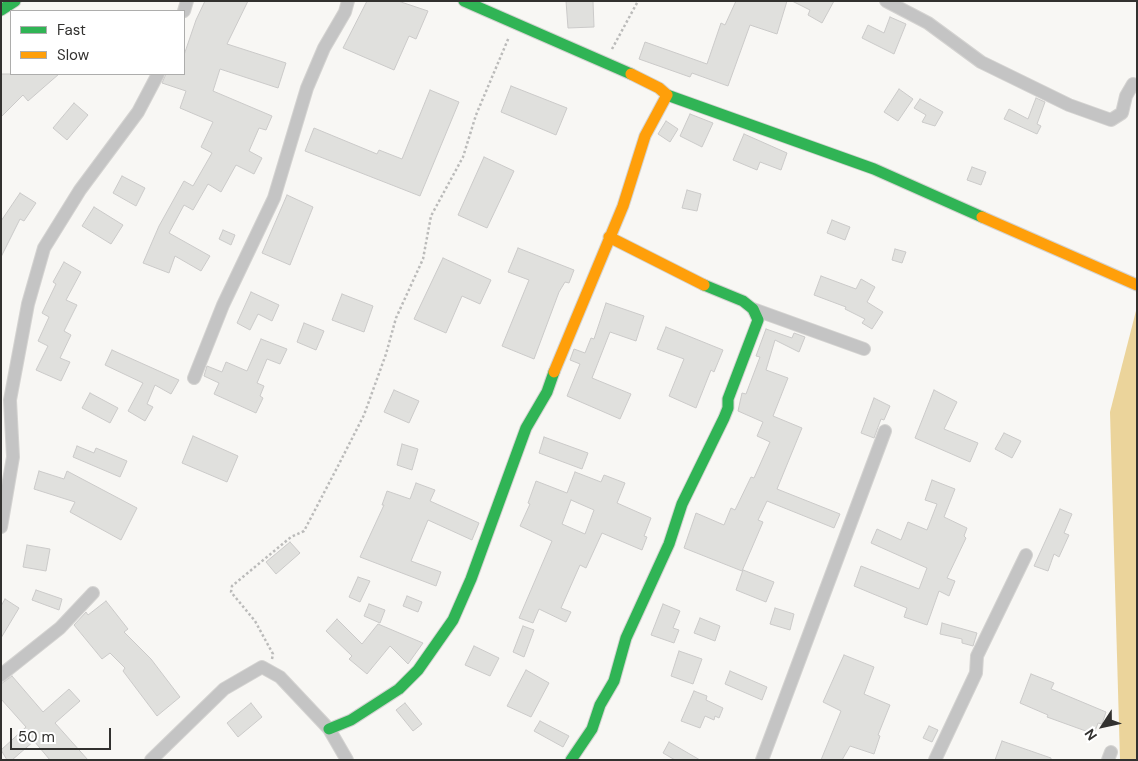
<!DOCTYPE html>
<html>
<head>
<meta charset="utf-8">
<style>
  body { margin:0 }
  #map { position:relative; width:1138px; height:761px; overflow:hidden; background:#f8f7f4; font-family:"DM Sans",sans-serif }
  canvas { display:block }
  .frame { position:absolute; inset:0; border:2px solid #32312f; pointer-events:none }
  .legend { position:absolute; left:10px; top:10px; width:175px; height:65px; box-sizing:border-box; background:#fff; border:1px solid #adadac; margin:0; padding:6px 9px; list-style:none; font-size:15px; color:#32312f }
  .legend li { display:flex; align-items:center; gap:10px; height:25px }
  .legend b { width:25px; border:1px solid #adadac }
  .north { position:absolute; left:1078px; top:701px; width:50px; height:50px; -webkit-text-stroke:4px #fff; paint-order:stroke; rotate:235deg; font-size:14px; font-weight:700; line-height:20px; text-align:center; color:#32312f }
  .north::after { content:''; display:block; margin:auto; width:18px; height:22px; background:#32312f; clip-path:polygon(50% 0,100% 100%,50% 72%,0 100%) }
  .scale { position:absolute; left:10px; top:728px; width:101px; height:22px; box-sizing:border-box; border:2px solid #32312f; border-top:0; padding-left:6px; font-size:15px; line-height:18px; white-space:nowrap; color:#32312f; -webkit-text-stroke:4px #fff; paint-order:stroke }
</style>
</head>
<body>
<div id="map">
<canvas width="1138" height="761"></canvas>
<div class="frame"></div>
<ul class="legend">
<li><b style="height:6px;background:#30b455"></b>Fast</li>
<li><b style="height:6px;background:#ff9f0a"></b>Slow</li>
</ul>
<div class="north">N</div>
<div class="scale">50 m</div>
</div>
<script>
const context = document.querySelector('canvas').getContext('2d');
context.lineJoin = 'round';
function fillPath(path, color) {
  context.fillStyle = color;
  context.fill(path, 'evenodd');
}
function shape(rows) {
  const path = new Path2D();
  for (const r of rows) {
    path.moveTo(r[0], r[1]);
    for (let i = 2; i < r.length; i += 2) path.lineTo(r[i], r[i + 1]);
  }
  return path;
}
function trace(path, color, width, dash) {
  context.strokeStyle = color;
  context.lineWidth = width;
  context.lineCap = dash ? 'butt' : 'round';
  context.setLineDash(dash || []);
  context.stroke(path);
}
fillPath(shape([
  [1137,307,1137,760,1120,760,1110,412]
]), '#ebd49b');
const building = shape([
  [205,1,248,1,227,44,286,63,278,88,220,69,213,91,272,116,266,130,259,128,249,151,262,158,254,174,236,165,221,192,208,184,193,210,184,205,169,233,210,256,201,271,175,256,169,273,143,263,159,226,184,181,193,186,212,153,201,147,213,122,180,108,186,91,162,83,166,74,184,74,184,55,196,20,205,1],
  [367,1,398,1,428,11,416,39,409,36,394,70,343,48,367,1],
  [566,1,593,1,594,27,568,28,566,1],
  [736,1,787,1,777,34,750,25,728,86,692,73,690,77,639,59,645,42,707,64,721,23,725,25,736,1],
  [792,1,834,1,822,23,808,15,810,10,792,1],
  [890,17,906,24,894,54,862,38,868,25,884,33,890,17],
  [1,74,59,74,28,101,23,95,1,117,1,74],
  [511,86,567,108,556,135,501,112,511,86],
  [899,89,913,99,898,121,884,112,899,89],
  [430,90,459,102,420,196,305,151,314,128,377,154,379,150,402,159,430,90],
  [1036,98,1045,102,1037,124,1041,126,1037,134,1004,119,1009,109,1028,119,1036,98],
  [920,99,943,112,935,126,922,122,926,115,914,108,920,99],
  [74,103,88,115,67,140,53,128,74,103],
  [690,114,713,123,702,147,680,136,690,114],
  [666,121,678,129,670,142,658,134,666,121],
  [744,134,787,153,781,170,760,162,757,170,733,160,744,134],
  [484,157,514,171,487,228,458,215,484,157],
  [972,167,986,172,981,185,967,180,972,167],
  [122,176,145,188,136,206,113,193,122,176],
  [687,190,701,194,697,211,682,208,687,190],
  [20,193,36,203,24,221,20,219,1,257,1,221,20,193],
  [287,195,313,207,290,265,262,253,287,195],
  [94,207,123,225,111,244,82,226,94,207],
  [832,220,850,227,845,240,827,233,832,220],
  [223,230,235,235,231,245,219,239,223,230],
  [518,248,574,270,569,283,565,282,559,292,534,359,502,346,529,280,508,272,518,248],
  [895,249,906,252,902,263,892,260,895,249],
  [443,258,491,280,480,304,462,296,446,333,414,319,443,258],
  [64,262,81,272,66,300,77,305,64,331,71,335,60,358,70,362,61,381,36,370,48,346,38,341,49,317,42,313,56,284,53,282,64,262],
  [821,276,856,289,861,279,875,287,867,302,883,312,872,329,862,323,865,319,845,309,846,307,814,295,821,276],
  [251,292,279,305,272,321,258,314,250,330,237,323,251,292],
  [342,294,373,306,364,332,332,320,342,294],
  [606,303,644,316,636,341,610,332,592,378,631,394,620,419,567,396,580,364,570,360,574,349,585,353,591,338,594,339,606,303],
  [304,323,324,331,316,350,297,342,304,323],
  [666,327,723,350,714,372,711,370,696,408,669,396,684,359,657,349,666,327],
  [766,329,792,338,794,333,805,337,799,352,775,340,766,370,788,378,773,416,802,428,777,489,840,514,834,528,767,501,758,520,763,522,742,571,684,548,696,513,724,525,731,508,735,510,751,477,754,478,770,442,757,436,763,422,738,411,742,393,746,394,760,357,756,356,766,329],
  [261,339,287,349,280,364,267,359,257,383,264,386,260,396,263,398,256,413,214,394,219,383,204,376,207,366,222,372,226,362,247,371,261,339],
  [112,350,179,380,171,394,155,385,147,404,153,407,145,421,128,411,143,383,105,365,112,350],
  [394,390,419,401,409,423,384,412,394,390],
  [934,390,957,402,944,429,978,443,970,462,915,438,934,390],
  [90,393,118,408,110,423,82,408,90,393],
  [874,398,890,406,884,420,881,419,874,438,861,433,874,398],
  [1004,433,1021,441,1012,458,995,449,1004,433],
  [193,436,238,456,227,482,182,463,193,436],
  [544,437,588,453,582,469,539,453,544,437],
  [402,444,418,449,412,470,397,465,402,444],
  [77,446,94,453,96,448,127,461,120,477,73,457,77,446],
  [39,471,64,479,67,471,137,508,121,540,70,512,75,502,34,489,39,471],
  [575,472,601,482,604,475,625,483,617,503,651,518,644,536,647,537,642,550,602,533,586,568,580,565,561,608,571,612,566,622,539,609,533,623,519,618,552,541,520,526,530,504,528,503,536,481,567,493,575,472],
  [571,500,594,510,585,534,562,524,571,500],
  [932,480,955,489,944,517,967,528,964,536,966,538,947,578,955,581,949,596,939,591,927,625,904,617,907,608,854,586,861,566,919,589,927,568,871,543,877,529,901,540,908,522,927,530,937,504,925,500,932,480],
  [416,483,435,490,430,501,479,523,472,540,428,520,411,561,441,572,436,586,360,557,384,505,382,505,387,491,410,499,416,483],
  [1060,509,1072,514,1064,533,1069,535,1059,557,1054,554,1048,571,1034,566,1060,509],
  [290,542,300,553,276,574,266,562,290,542],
  [27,545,50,549,46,571,23,567,27,545],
  [743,570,774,582,766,602,736,590,743,570],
  [358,577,370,581,360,602,349,597,358,577],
  [36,590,62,599,59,610,32,600,36,590],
  [407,596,422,602,418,612,403,606,407,596],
  [5,599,19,608,1,638,1,606,5,599],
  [106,601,128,629,124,632,151,659,180,697,157,716,123,671,125,668,110,653,102,659,74,625,86,612,88,615,106,601],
  [369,604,385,610,380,623,364,616,369,604],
  [663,604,680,611,673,628,679,630,674,643,651,635,663,604],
  [775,608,794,614,790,630,770,624,775,608],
  [700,618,720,626,715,641,694,633,700,618],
  [337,619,362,644,378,624,423,643,408,664,390,646,367,674,349,659,352,656,326,631,337,619],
  [942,623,977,633,973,646,962,643,962,639,940,634,942,623],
  [523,626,534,630,524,657,513,652,523,626],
  [474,646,499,658,490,676,465,665,474,646],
  [679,651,702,659,693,684,671,676,679,651],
  [844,655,874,667,864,694,890,705,878,735,880,736,874,754,850,746,842,760,821,760,841,711,823,702,844,655],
  [526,670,549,683,531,717,507,706,526,670],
  [730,671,767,687,762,700,725,684,730,671],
  [1031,674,1054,683,1051,689,1106,712,1102,724,1098,723,1094,734,1047,717,1048,715,1020,703,1031,674],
  [12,676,43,712,69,689,80,701,55,723,88,760,50,760,34,741,12,760,7,760,1,750,26,727,1,699,1,684,12,676],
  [694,691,707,696,706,700,723,708,719,718,715,716,714,720,705,716,700,728,681,721,694,691],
  [251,703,262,717,238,737,227,723,251,703],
  [405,703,422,724,413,731,396,710,405,703],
  [540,721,569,736,563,747,534,731,540,721],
  [929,726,938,730,932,742,923,738,929,726],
  [1002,741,1051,758,1051,760,995,760,1002,741],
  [669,742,700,760,675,760,663,753,669,742]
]);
fillPath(building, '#e0e0dd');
trace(building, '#cbcac9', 1);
const street = shape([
  [886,1,928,23,981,62,1069,105,1111,120,1122,113,1126,96,1133,84],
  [184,11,187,1],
  [753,309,864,349],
  [194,378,223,305,274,198,307,88,324,48,345,12,348,1],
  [1,527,13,457,10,400,28,304,44,248,80,190,138,112,158,74],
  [1,675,60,628,93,593],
  [151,760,224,689,262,667,280,677,329,729,347,760],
  [762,760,885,431],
  [935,760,976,673,977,656,1026,555],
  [1108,760,1111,752]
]);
const fast = shape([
  [464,1,631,74],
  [1,10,15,1],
  [667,95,874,169,982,217],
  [329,729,351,720,399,689,418,670,453,620,471,579,526,428,547,392,554,372],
  [571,760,592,729,600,705,614,681,626,638,669,544,682,504,724,418,728,408,728,399,758,320,753,309,743,301,704,285]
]);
const slow = shape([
  [982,217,1137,285],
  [609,237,704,285],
  [554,372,623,206,645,136,667,95,659,88,631,74]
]);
trace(street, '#d4d3d1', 14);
trace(fast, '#d4d3d1', 13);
trace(slow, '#d4d3d1', 13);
trace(shape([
  [612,49,638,1],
  [272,659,273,654,255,621,231,592,232,586,291,537,304,531,339,464,364,415,386,354,396,318,423,259,431,216,463,157,476,115,509,37]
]), '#bbbbba', 2.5, [2.5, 2.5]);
trace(street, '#c4c4c4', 12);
trace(fast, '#30b455', 11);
trace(slow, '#ff9f0a', 11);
</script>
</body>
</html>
